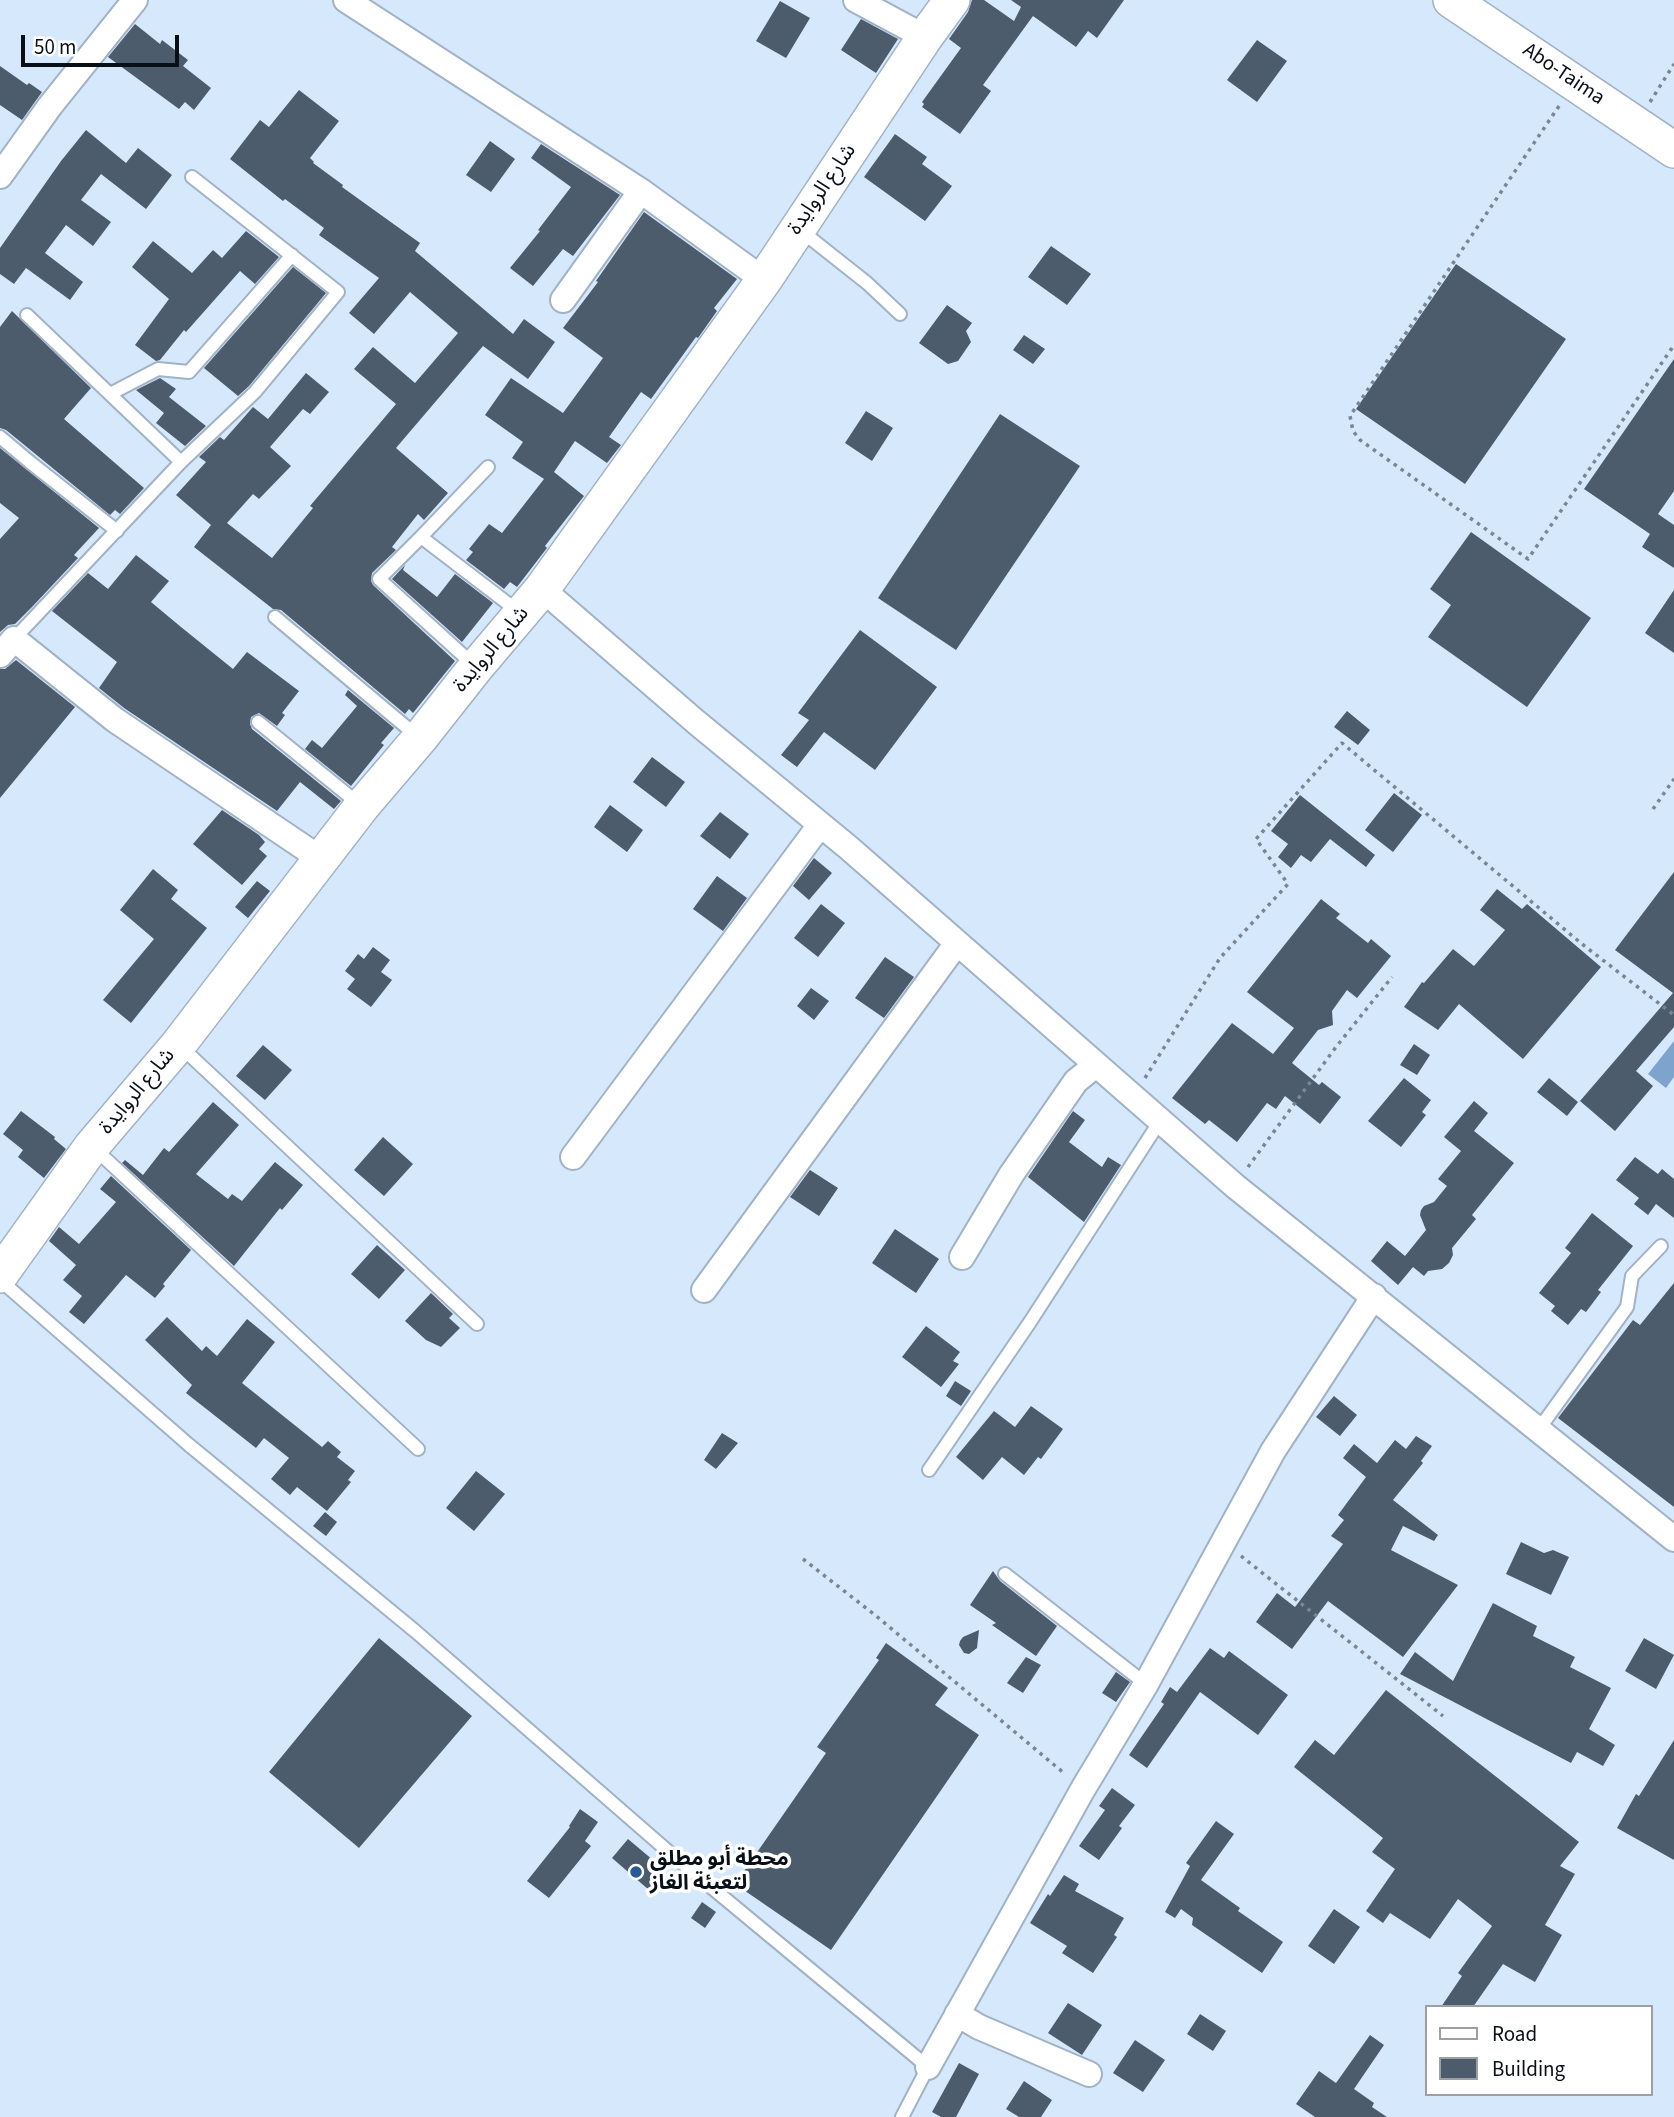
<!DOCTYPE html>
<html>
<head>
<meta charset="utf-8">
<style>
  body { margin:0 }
  #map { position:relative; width:1674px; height:2117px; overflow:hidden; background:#d6e8fc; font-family:"Source Sans 3",sans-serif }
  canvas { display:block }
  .legend { position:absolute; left:1425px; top:2005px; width:228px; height:91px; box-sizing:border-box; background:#fff; border:2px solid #9d9fa2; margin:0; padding:9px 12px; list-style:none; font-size:21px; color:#090f16 }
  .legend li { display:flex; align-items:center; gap:14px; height:35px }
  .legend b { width:35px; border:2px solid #9d9fa2 }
  .scale { position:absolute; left:21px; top:35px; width:158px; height:32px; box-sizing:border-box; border:4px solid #090f16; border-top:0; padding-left:9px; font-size:21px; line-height:24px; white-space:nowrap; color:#090f16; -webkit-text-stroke:5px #fff; paint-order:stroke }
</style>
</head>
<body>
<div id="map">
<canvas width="1674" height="2117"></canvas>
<ul class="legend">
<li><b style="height:9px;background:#fff"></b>Road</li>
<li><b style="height:19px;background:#4d5c6d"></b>Building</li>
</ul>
<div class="scale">50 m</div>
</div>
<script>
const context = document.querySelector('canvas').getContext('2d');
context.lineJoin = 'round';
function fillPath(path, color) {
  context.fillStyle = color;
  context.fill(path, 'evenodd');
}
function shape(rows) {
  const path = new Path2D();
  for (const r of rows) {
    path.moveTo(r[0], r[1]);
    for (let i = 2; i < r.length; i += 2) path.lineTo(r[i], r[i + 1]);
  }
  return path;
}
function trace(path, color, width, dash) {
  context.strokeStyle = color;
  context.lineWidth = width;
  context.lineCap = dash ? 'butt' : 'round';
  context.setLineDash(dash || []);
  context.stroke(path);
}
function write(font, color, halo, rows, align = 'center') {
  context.font = font + ' "Source Sans 3","Noto Sans Arabic",sans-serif';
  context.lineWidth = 7;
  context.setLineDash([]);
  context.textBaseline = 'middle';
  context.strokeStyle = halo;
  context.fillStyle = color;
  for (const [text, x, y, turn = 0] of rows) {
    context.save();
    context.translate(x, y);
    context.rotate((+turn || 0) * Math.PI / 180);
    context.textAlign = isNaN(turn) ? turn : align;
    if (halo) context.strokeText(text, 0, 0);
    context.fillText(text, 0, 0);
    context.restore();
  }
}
fillPath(shape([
  [1674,1041,1674,1077,1666,1088,1648,1074]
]), '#7ea4ce');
fillPath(shape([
  [972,0,984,0,1014,21,1021,7,1011,0,1124,0,1097,38,1088,31,1076,47,1033,16,983,85,991,91,960,134,922,107,924,104,922,102,961,48,949,39,968,12],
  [780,1,810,18,786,58,756,41],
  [861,19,898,39,876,73,841,50],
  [135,24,160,44,162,40,188,60,183,66,211,88,194,110,185,102,179,109,108,57],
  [1257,40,1287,61,1257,102,1227,80],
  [0,66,27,85,29,83,42,92,22,120,0,105],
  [299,90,339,121,310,158,314,162,313,163,343,185,342,187,420,243,415,251,513,334,524,319,555,342,528,379,483,346,396,448,448,493,424,520,418,514,392,547,396,550,372,573,371,581,373,585,455,661,413,713,409,709,405,714,281,610,273,609,194,547,211,525,176,495,206,462,199,457,220,437,224,440,253,407,268,419,306,373,329,392,310,414,303,409,270,447,291,466,259,499,253,494,227,523,272,558,313,508,310,506,396,404,354,369,373,347,415,383,458,333,410,292,374,334,349,313,379,278,319,235,324,228,285,199,283,201,230,159,260,120,269,127],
  [86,130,126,163,138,148,172,175,146,209,101,174,81,200,111,222,93,246,66,225,45,253,83,282,70,300,26,268,14,284,0,274,0,248,61,161],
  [895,134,927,157,922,164,952,186,925,221,864,177],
  [490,141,515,159,491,192,466,175],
  [541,144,620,195,573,256,563,249,533,286,510,268,540,231,538,230,571,187,531,158],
  [644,212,737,279,714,308,717,311,698,338,696,337,651,399,641,392,609,437,621,445,607,463,575,441,554,472,584,496,545,546,547,548,517,587,510,582,504,589,466,560,473,552,469,549,489,524,502,533,544,479,512,458,523,442,485,415,511,378,563,413,603,358,563,328,598,282,596,281],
  [246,231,279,257,255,284,240,271,186,332,184,330,160,360,156,361,135,345,169,299,132,267,153,241,192,273,213,250,222,258],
  [1051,246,1091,274,1067,305,1028,277],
  [1456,264,1566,339,1465,484,1356,409],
  [293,267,326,293,249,386,238,396,204,368],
  [947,305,972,323,966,331,971,342,958,361,948,364,919,343],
  [12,311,91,388,64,419,144,488,120,514,115,510,110,515,6,430,0,428,0,327],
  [1024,335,1045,349,1033,364,1013,350],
  [1674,359,1674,491,1658,514,1674,525,1674,568,1642,547,1650,534,1584,489],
  [160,378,176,389,169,397,206,426,185,446,156,423,164,413,136,390],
  [866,411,893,428,872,461,845,443],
  [1000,414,1080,466,956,650,878,598],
  [0,448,99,528,74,555,78,558,32,607,15,624,8,625,0,632,0,539,19,518,0,503],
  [1471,532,1591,618,1527,707,1428,637,1451,605,1430,589],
  [136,555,169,581,151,602,181,627,233,669,247,652,299,691,282,713,285,715,277,726,259,713,251,717,250,724,252,729,341,801,334,809,300,782,277,811,124,708,99,688,117,662,52,611,88,573,108,589],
  [405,565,403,570,437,597,455,574,493,603,462,642,392,579],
  [1674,590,1674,653,1645,633],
  [860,630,937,687,875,770,824,732,797,767,781,755,809,720,798,713],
  [16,660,75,707,0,798,0,669,5,669],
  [348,690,394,728,381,743,384,745,351,786,305,749,312,740,322,748,357,706,345,695],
  [1347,711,1370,730,1358,745,1334,727],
  [652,757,685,782,666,807,633,782],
  [1394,793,1422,815,1393,852,1365,830],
  [1300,795,1375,855,1366,867,1330,839,1311,862,1301,855,1291,868,1278,857,1288,844,1271,831],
  [610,805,643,830,627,852,594,827],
  [222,810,259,835,265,842,259,849,267,856,242,885,193,844],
  [720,812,749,834,730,859,700,836],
  [814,858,832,873,809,900,793,886],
  [153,869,178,890,171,899,207,928,131,1023,103,1000,154,939,120,910],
  [1674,872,1674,1027,1636,1071,1653,1086,1615,1131,1580,1101,1673,993,1615,950],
  [717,876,747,898,723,931,693,909],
  [257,881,270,891,248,918,235,907],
  [1497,889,1522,909,1527,904,1601,967,1523,1059,1459,1004,1438,1030,1404,1007,1422,982,1424,983,1453,949,1474,966,1505,930,1480,910],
  [1321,899,1340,914,1336,918,1368,943,1371,939,1391,956,1357,998,1347,990,1332,1011,1333,1025,1318,1030,1292,1063,1319,1085,1322,1082,1341,1097,1320,1124,1285,1096,1276,1109,1267,1103,1237,1142,1209,1120,1205,1124,1172,1098,1232,1023,1273,1054,1294,1028,1247,992],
  [821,904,845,923,818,957,794,938],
  [373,947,390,960,381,972,392,980,371,1007,347,989,355,979,345,971,358,954,364,959],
  [885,957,914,977,884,1018,855,998],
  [811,988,829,1001,814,1020,797,1006],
  [1414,1044,1430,1055,1417,1075,1400,1065],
  [263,1045,292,1070,265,1100,236,1076],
  [1404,1078,1431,1100,1422,1112,1426,1115,1401,1147,1368,1121],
  [1549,1078,1578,1102,1567,1116,1537,1092],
  [1474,1101,1488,1113,1474,1131,1514,1163,1472,1215,1476,1219,1452,1248,1453,1255,1449,1263,1442,1269,1428,1271,1424,1276,1413,1267,1398,1285,1371,1261,1387,1241,1405,1256,1426,1230,1420,1215,1421,1210,1424,1206,1434,1202,1447,1186,1438,1179,1461,1151,1444,1137],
  [213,1102,239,1125,196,1174,228,1199,232,1194,242,1201,275,1162,303,1185,282,1210,280,1208,234,1266,122,1163,125,1160,143,1175,164,1148,169,1152],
  [21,1111,55,1137,54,1139,66,1149,44,1178,18,1157,23,1150,3,1134],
  [1073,1111,1085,1120,1069,1142,1102,1167,1108,1157,1121,1165,1084,1222,1028,1177],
  [383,1137,413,1164,384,1196,354,1170],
  [1635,1157,1658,1174,1662,1169,1674,1179,1674,1218,1656,1204,1648,1215,1634,1204,1639,1198,1616,1180],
  [810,1170,838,1188,819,1216,790,1197],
  [111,1176,191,1250,163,1284,165,1286,155,1298,126,1275,84,1324,69,1312,82,1296,63,1280,76,1265,49,1241,59,1227,79,1244,116,1202,100,1189],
  [1592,1213,1633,1246,1598,1290,1601,1292,1586,1312,1581,1309,1568,1325,1551,1311,1555,1306,1539,1293,1571,1253,1565,1248],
  [895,1229,939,1259,916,1293,872,1263],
  [377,1245,405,1270,379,1299,351,1274],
  [1674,1283,1674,1507,1558,1418,1633,1320,1640,1325],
  [431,1293,453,1314,449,1318,460,1328,441,1347,426,1340,405,1321],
  [167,1317,202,1351,206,1346,217,1356,247,1319,275,1342,242,1383,322,1447,328,1441,341,1452,337,1457,355,1471,348,1480,351,1482,327,1511,297,1487,290,1495,271,1479,289,1458,264,1438,256,1448,186,1393,192,1385,145,1340],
  [926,1326,960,1352,953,1361,959,1364,941,1387,902,1357],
  [955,1381,971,1391,961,1406,946,1396],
  [1334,1396,1357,1415,1340,1436,1316,1417],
  [1031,1406,1063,1429,1041,1459,1038,1457,1024,1475,1002,1457,983,1480,956,1457,994,1411,1015,1427],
  [722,1433,738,1443,716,1469,704,1460],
  [1416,1436,1432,1446,1421,1461,1423,1463,1393,1500,1438,1535,1434,1541,1403,1526,1391,1550,1458,1585,1403,1657,1328,1601,1292,1649,1256,1622,1277,1593,1295,1607,1343,1544,1331,1536,1344,1520,1338,1515,1366,1477,1343,1458,1354,1444,1377,1463,1395,1440,1406,1449],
  [476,1471,505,1494,474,1531,446,1508],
  [325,1512,337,1522,326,1536,313,1526],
  [1521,1542,1544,1553,1553,1550,1569,1557,1551,1595,1506,1574],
  [993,1571,1000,1581,1057,1626,1036,1656,992,1625,996,1623,970,1605],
  [1493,1603,1537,1626,1533,1636,1575,1657,1570,1667,1611,1688,1589,1729,1615,1745,1603,1766,1577,1752,1571,1763,1400,1674,1415,1652,1453,1681],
  [979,1630,977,1648,969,1654,964,1653,959,1645,960,1641,963,1637],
  [379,1638,472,1716,359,1848,269,1772],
  [1644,1638,1674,1655,1656,1689,1625,1671],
  [886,1643,948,1688,935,1705,979,1735,831,1950,735,1884,826,1753,817,1747,879,1660,876,1658],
  [1210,1648,1224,1658,1229,1651,1288,1695,1258,1735,1200,1692,1147,1768,1129,1755,1164,1704,1161,1702,1170,1687,1177,1692],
  [1026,1657,1041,1665,1023,1693,1007,1683],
  [1116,1672,1130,1682,1116,1702,1102,1693],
  [1386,1690,1579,1842,1560,1866,1575,1874,1545,1925,1562,1935,1535,1982,1503,1964,1473,2007,1441,2007,1462,1976,1458,1973,1492,1926,1458,1899,1430,1939,1390,1913,1383,1923,1366,1911,1395,1869,1372,1852,1383,1838,1294,1767,1315,1740,1334,1755],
  [1674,1740,1674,1860,1617,1828,1636,1794,1639,1796],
  [1112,1788,1135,1805,1119,1826,1122,1828,1099,1860,1079,1846,1105,1810,1099,1806],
  [580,1809,598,1822,585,1841,591,1846,549,1898,527,1881,570,1827,569,1826],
  [1216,1821,1234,1834,1201,1880,1240,1908,1238,1911,1283,1942,1262,1973,1192,1925,1193,1918,1181,1909,1175,1918,1165,1912,1190,1866,1186,1863],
  [628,1839,666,1871,649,1890,612,1858],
  [1064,1875,1079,1884,1075,1891,1124,1918,1114,1935,1117,1937,1093,1973,1062,1953,1067,1946,1030,1923,1048,1894,1050,1896],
  [702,1902,716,1912,705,1928,691,1918],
  [1334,1909,1360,1927,1334,1964,1308,1946],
  [1068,2003,1102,2025,1082,2055,1048,2033],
  [1200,2014,1226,2031,1213,2051,1187,2034],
  [1370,2035,1384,2045,1354,2089,1374,2103,1372,2107,1387,2117,1315,2117,1296,2104,1319,2071,1336,2083],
  [1135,2040,1165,2060,1143,2092,1113,2073],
  [959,2063,979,2074,956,2117,941,2117,932,2112],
  [1024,2081,1052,2100,1041,2117,1019,2117,1006,2109]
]), '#4d5c6d');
const lane = shape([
  [800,230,867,283,900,314],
  [27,315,181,462],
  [110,394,158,369,189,372,292,255],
  [0,437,31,463,117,531],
  [421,537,519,612],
  [275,617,417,736],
  [14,639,181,462,255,392,338,292,192,177],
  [476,667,379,579,421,537,488,467],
  [258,722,359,804],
  [179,1045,477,1324],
  [95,1149,418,1449],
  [0,1280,189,1445,415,1631,670,1853,928,2067,902,2117],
  [1539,1429,1627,1307,1632,1276,1661,1246],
  [929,1470,1030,1322,1160,1121],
  [1005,1574,1146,1684]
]);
const street = shape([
  [346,0,641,191,764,280],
  [856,0,925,37],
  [0,176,50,106,135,0],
  [563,300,641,191],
  [542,589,696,722,849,848,1235,1186,1674,1539],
  [0,655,14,639,115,720,321,859],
  [573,1157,820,825],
  [962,1257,1011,1175,1076,1081,1096,1065],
  [704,1290,957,943],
  [957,2014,979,2027,1089,2074],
  [928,2067,1083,1789,1146,1684,1273,1451,1374,1296]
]);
const secondary = shape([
  [1451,0,1674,150],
  [0,1275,92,1146,178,1045,362,806,420,738,476,667,542,589,764,280,925,37,952,0]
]);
trace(lane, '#a1b2c5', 16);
trace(street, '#a1b2c5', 28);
trace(secondary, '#a1b2c5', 38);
trace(shape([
  [1650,102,1674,64],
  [1559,106,1350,416,1353,431,1360,440,1528,559,1674,345],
  [1653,809,1674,779],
  [1145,1078,1220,958,1288,884,1256,839,1342,743,1582,944,1674,1015],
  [1248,1167,1336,1047,1392,977],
  [1241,1556,1443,1716],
  [803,1559,875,1615,1065,1774]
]), '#7a8694', 3.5, [3.5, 5]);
trace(lane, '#fff', 12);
trace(street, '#fff', 24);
trace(secondary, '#fff', 35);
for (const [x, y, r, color] of [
  [636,1872,7,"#265b94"]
]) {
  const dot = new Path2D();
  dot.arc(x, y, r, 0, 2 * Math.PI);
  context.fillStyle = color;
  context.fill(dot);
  trace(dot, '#fff', 2.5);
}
write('21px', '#090f16', '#fff', [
  ["Abo-Taima",1563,75,34],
  ["شارع الروايدة",823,190,-56],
  ["شارع الروايدة",492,650,-50],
  ["شارع الروايدة",138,1092,-50]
]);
write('bold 21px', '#090f16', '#fff', [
  ["محطة أبو مطلق",650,1860],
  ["لتعبئة الغاز",650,1884]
], 'left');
</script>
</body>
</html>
